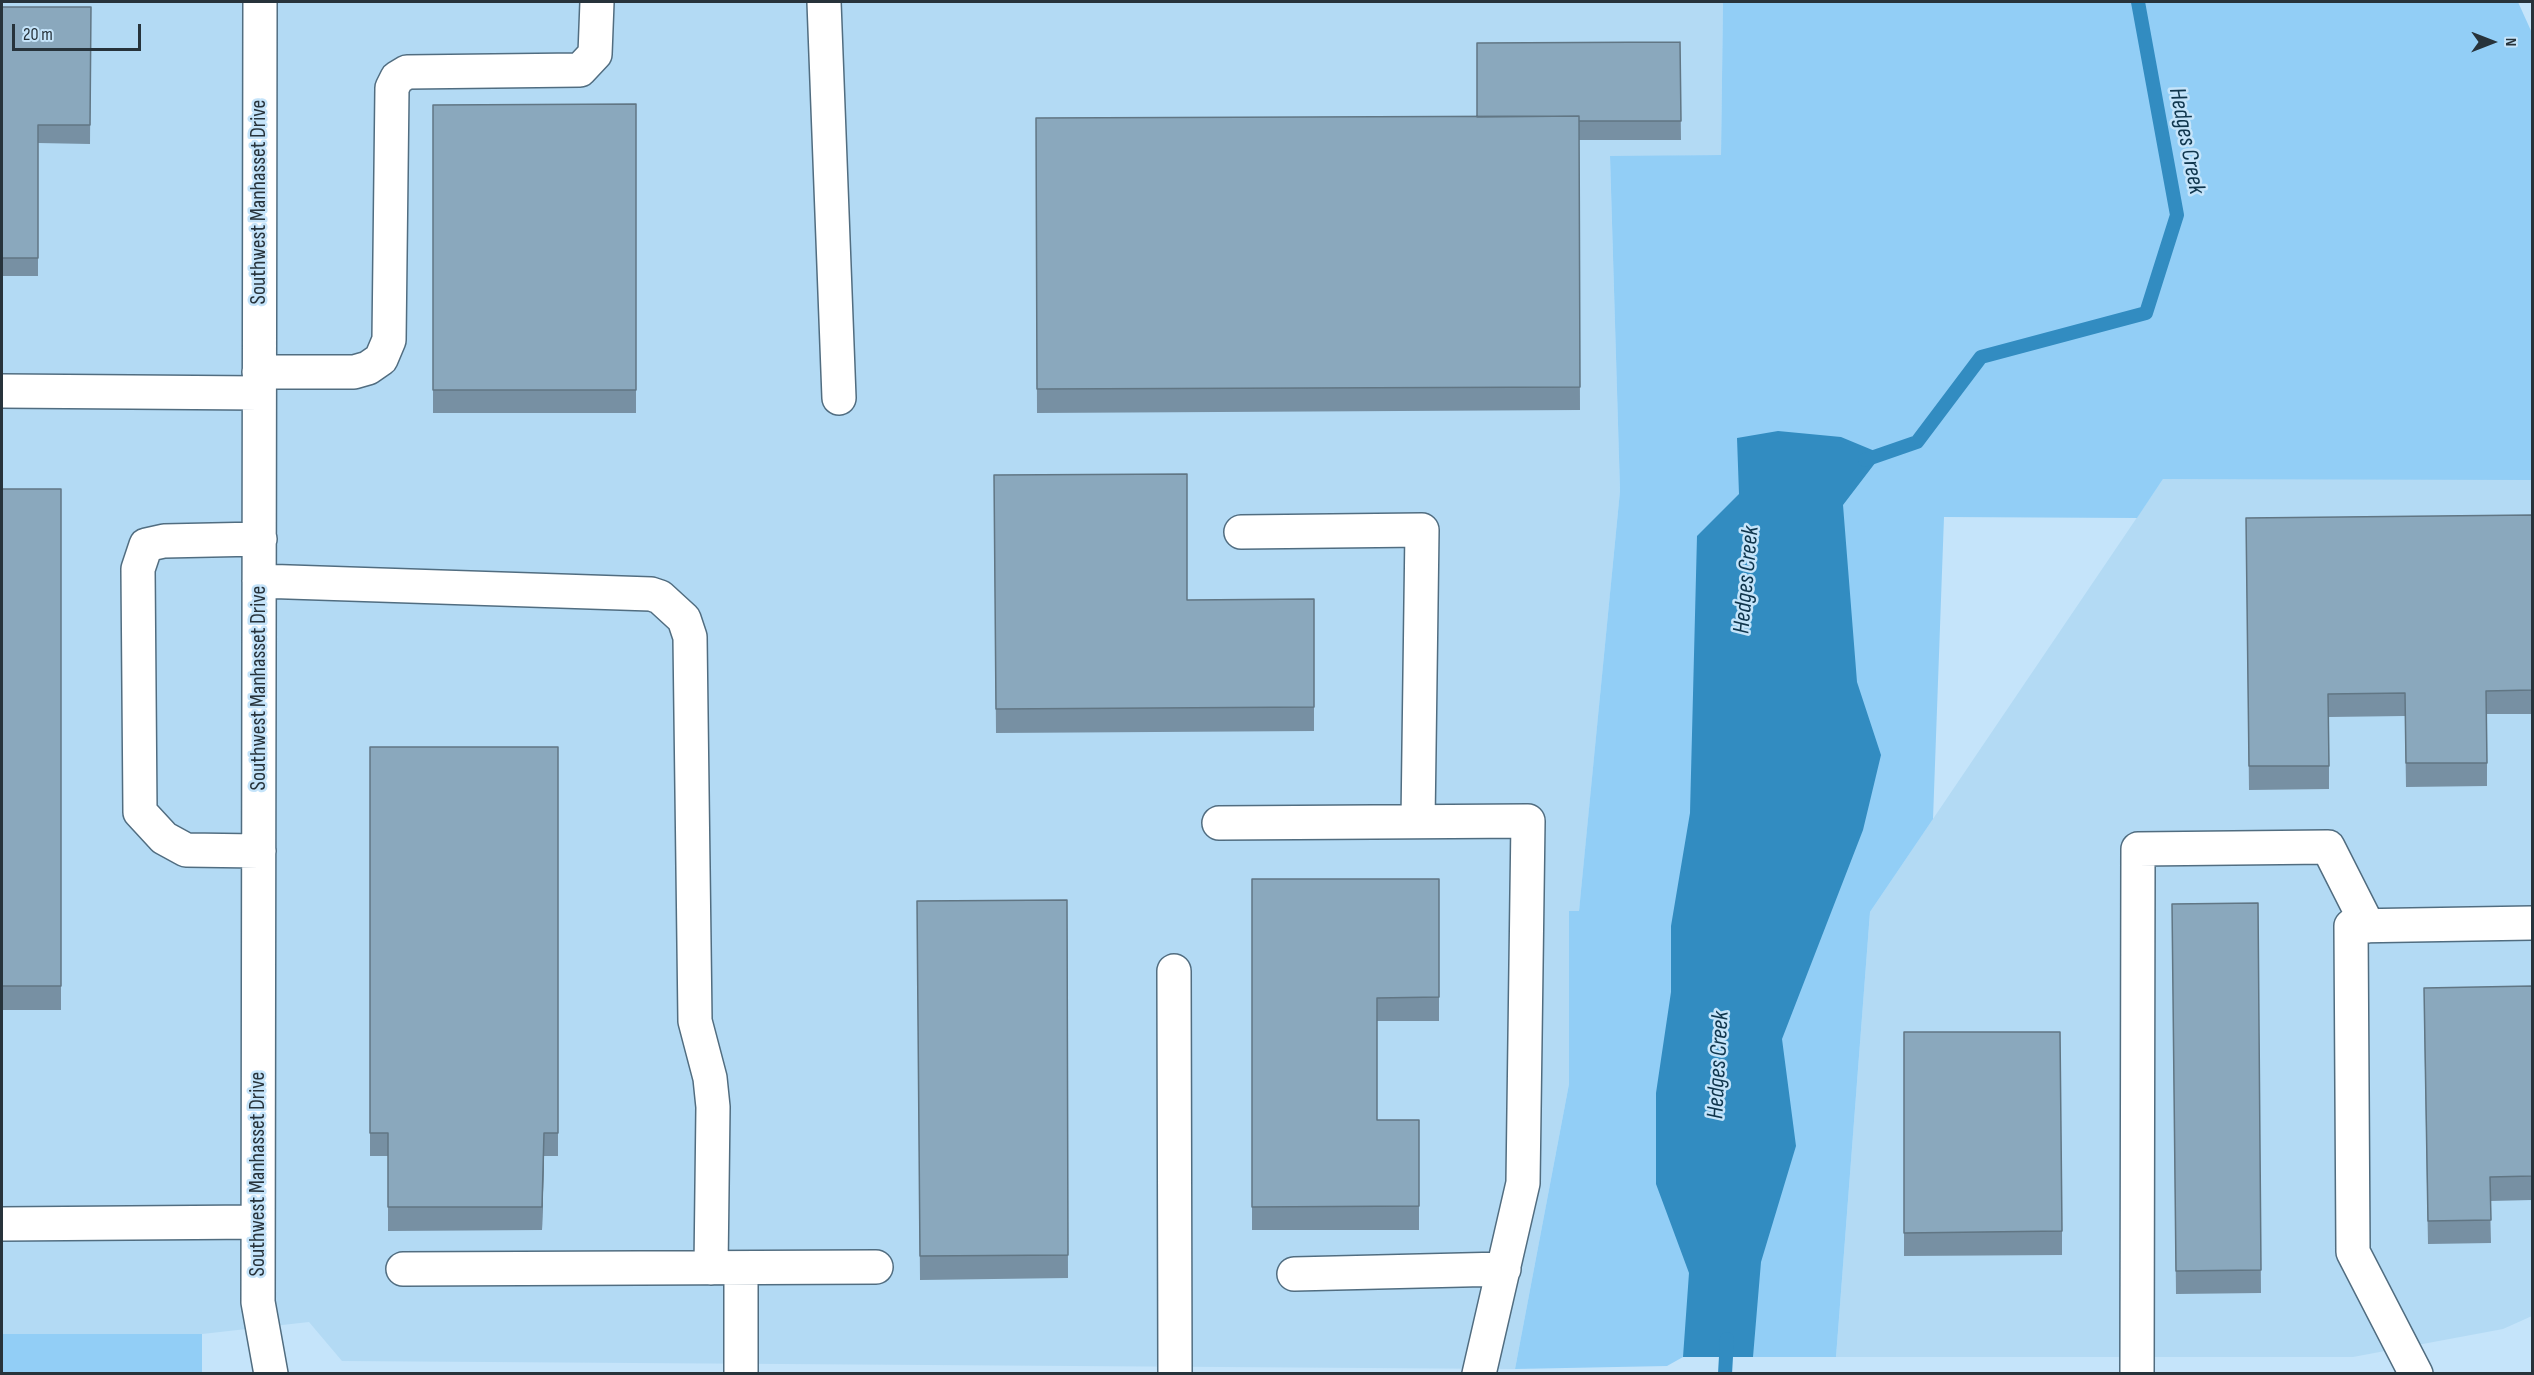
<!DOCTYPE html>
<html>
<head>
<meta charset="utf-8">
<style>
  body { margin:0 }
  #map { position:relative; width:2534px; height:1375px; overflow:hidden; background:#c5e4fa; font-family:"Sofia Sans Condensed",sans-serif }
  canvas { display:block }
  .frame { position:absolute; inset:0; border:3px solid #27333b; pointer-events:none }
  .north { position:absolute; left:2462px; top:12px; width:60px; height:60px; -webkit-text-stroke:4px #c5e4fa; paint-order:stroke; rotate:90deg; font-size:16px; font-weight:700; line-height:24px; text-align:center; color:#27333b }
  .north::after { content:''; display:block; margin:auto; width:21px; height:27px; background:#27333b; clip-path:polygon(50% 0,100% 100%,50% 72%,0 100%) }
  .scale { position:absolute; left:12px; top:24px; width:129px; height:27px; box-sizing:border-box; border:3px solid #27333b; border-top:0; padding-left:8px; font-size:18px; line-height:21px; white-space:nowrap; color:#27333b; -webkit-text-stroke:4px #c5e4fa; paint-order:stroke }
</style>
</head>
<body>
<div id="map">
<canvas width="2534" height="1375"></canvas>
<div class="frame"></div>
<div class="north">N</div>
<div class="scale">20 m</div>
</div>
<script>
const context = document.querySelector('canvas').getContext('2d');
context.lineJoin = 'round';
function fillPath(path, color) {
  context.fillStyle = color;
  context.fill(path, 'evenodd');
}
function shape(rows) {
  const path = new Path2D();
  for (const r of rows) {
    path.moveTo(r[0], r[1]);
    for (let i = 2; i < r.length; i += 2) path.lineTo(r[i], r[i + 1]);
  }
  return path;
}
function trace(path, color, width, dash) {
  context.strokeStyle = color;
  context.lineWidth = width;
  context.lineCap = dash ? 'butt' : 'round';
  context.setLineDash(dash || []);
  context.stroke(path);
}
function write(font, color, halo, rows, align = 'center') {
  context.font = font + ' "Sofia Sans Condensed",sans-serif';
  context.lineWidth = 5;
  context.setLineDash([]);
  context.textBaseline = 'middle';
  context.strokeStyle = halo;
  context.fillStyle = color;
  for (const [text, x, y, turn = 0] of rows) {
    context.save();
    context.translate(x, y);
    context.rotate((+turn || 0) * Math.PI / 180);
    context.textAlign = isNaN(turn) ? turn : align;
    if (halo) context.strokeText(text, 0, 0);
    context.fillText(text, 0, 0);
    context.restore();
  }
}
fillPath(shape([
  [2,2,1723,2,1721,155,1610,157,1620,491,1579,912,1569,912,1569,1084,1515,1369,342,1361,309,1322,202,1334,2,1334],
  [2163,479,2532,479,2532,1316,2503,1329,2353,1357,1836,1357,1870,912]
]), '#b3daf4');
fillPath(shape([
  [1723,2,2518,2,2532,33,2532,480,2163,479,2137,518,1944,517,1933,819,1870,912,1836,1357,1683,1357,1667,1366,1515,1369,1569,1084,1569,911,1579,911,1620,491,1610,156,1721,155],
  [2,1334,202,1334,202,1373,2,1373]
]), '#92cef6');
fillPath(shape([
  [1778,431,1841,437,1882,454,1843,505,1857,682,1881,755,1863,830,1782,1039,1796,1146,1761,1262,1753,1357,1683,1357,1689,1273,1656,1184,1656,1093,1671,992,1671,926,1690,813,1697,536,1739,494,1737,438]
]), '#328cc1');
trace(shape([
  [1865,460,1917,442,1981,357,2146,313,2177,215,2138,2],
  [1725,1374,1727,1339]
]), '#328cc1', 14);
const minor = shape([
  [260,2,258,1302,271,1374],
  [824,2,839,398],
  [259,372,354,372,368,368,381,359,389,340,392,88,397,78,407,72,580,70,595,54,597,2],
  [2,391,259,393],
  [1241,532,1422,530,1418,821],
  [259,581,651,594,660,597,684,619,690,637,695,1021,710,1078,713,1107,711,1268],
  [1219,823,1528,821,1523,1183,1479,1374],
  [259,851,186,850,164,838,140,812,138,569,146,545,164,541,260,539],
  [1174,971,1175,1374],
  [2,1224,258,1222],
  [741,1268,741,1374],
  [403,1269,876,1267],
  [1294,1274,1504,1269],
  [2137,1374,2138,849,2328,847,2368,926],
  [2416,1374,2353,1252,2351,926,2532,923]
]);
trace(minor, '#516d80', 36);
trace(minor, '#fff', 33);
fillPath(shape([
  [2,7,91,7,90,144,38,143,38,276,2,276],
  [1680,42,1681,140,1579,140,1580,410,1037,413,1036,118,1477,117],
  [636,104,636,413,433,413,433,105],
  [994,475,1187,600,1314,599,1314,731,996,733],
  [2,489,61,489,61,1010,2,1010],
  [2532,515,2532,714,2487,714,2487,786,2406,787,2405,716,2329,717,2329,789,2249,790,2246,518],
  [370,747,558,747,558,1156,544,1156,542,1230,388,1231,388,1156,370,1156],
  [1252,879,1439,879,1439,1021,1377,1021,1377,1120,1419,1120,1419,1230,1252,1230],
  [1067,900,1068,1278,920,1280,917,901],
  [2258,903,2261,1293,2176,1294,2172,904],
  [2532,986,2532,1200,2490,1201,2491,1243,2428,1244,2424,1011],
  [1904,1032,2062,1231,2062,1255,1904,1256]
]), '#7790a3');
fillPath(shape([
  [544,1133,544,1156,542,1230,542,1207]
]), '#617684');
const building = shape([
  [2,7,91,7,90,125,38,125,38,258,2,258,2,7],
  [1680,42,1681,121,1579,121,1579,116,1477,117,1477,43,1680,42],
  [636,104,636,390,433,390,433,105,636,104],
  [1579,116,1580,387,1037,389,1036,118,1579,116],
  [1187,474,1187,600,1314,599,1314,707,996,709,994,475,1187,474],
  [2,489,61,489,61,986,2,986,2,489],
  [2532,515,2532,690,2486,691,2487,763,2406,763,2405,693,2328,694,2329,766,2249,766,2246,518,2532,515],
  [370,747,558,747,558,1133,544,1133,542,1207,388,1207,388,1133,370,1133,370,747],
  [1252,879,1439,879,1439,997,1377,998,1377,1120,1419,1120,1419,1206,1252,1207,1252,879],
  [1067,900,1068,1255,920,1256,917,901,1067,900],
  [2258,903,2261,1270,2176,1271,2172,904,2258,903],
  [2532,986,2532,1176,2490,1177,2491,1220,2428,1221,2424,988,2532,986],
  [1904,1032,2060,1032,2062,1231,1904,1233,1904,1032]
]);
fillPath(building, '#8aa8bd');
trace(building, '#617684', 1.5);
write('22px', '#27333b', '#c5e4fa', [
  ["Southwest Manhasset Drive",259,202,-90],
  ["Southwest Manhasset Drive",259,688,-90],
  ["Southwest Manhasset Drive",258,1174,-90]
]);
write('italic 24px', '#0f354c', '#c5e4fa', [
  ["Hedges Creek",2186,141,79],
  ["Hedges Creek",1747,580,-85],
  ["Hedges Creek",1719,1065,-87]
]);
</script>
</body>
</html>
